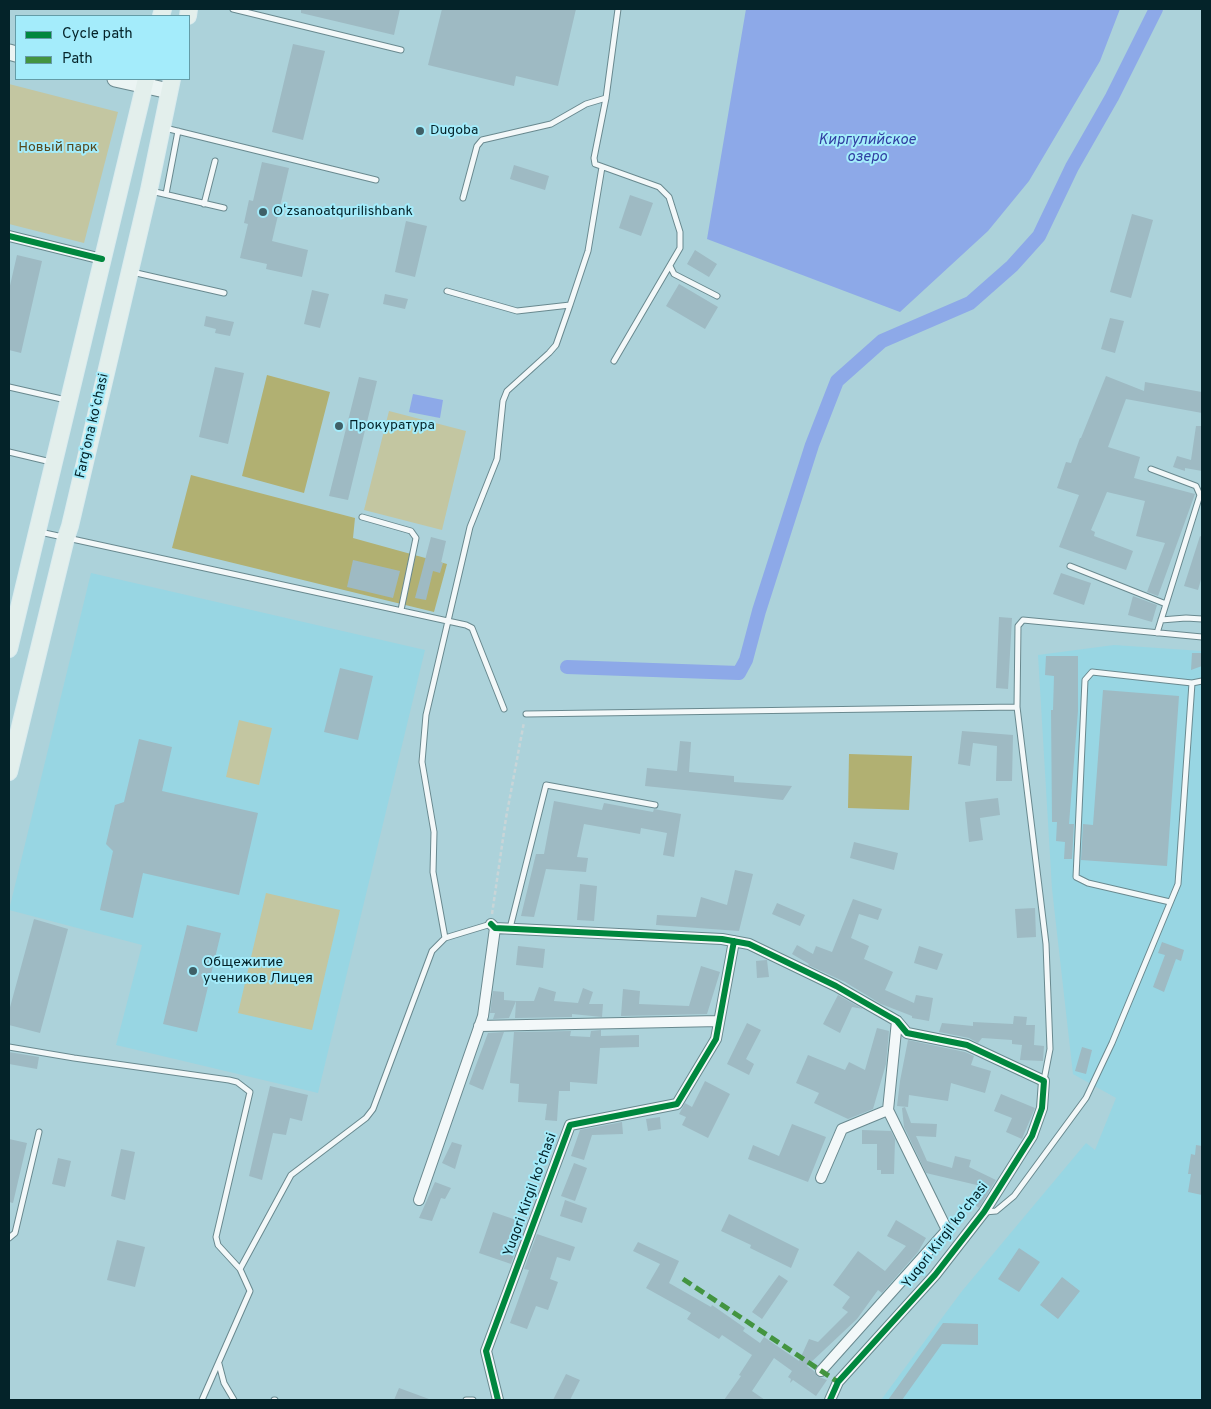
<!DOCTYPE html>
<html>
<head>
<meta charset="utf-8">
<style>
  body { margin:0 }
  #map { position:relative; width:1211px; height:1409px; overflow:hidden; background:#acd2da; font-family:Overpass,sans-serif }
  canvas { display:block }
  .frame { position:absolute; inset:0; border:10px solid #042329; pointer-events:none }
  .legend { position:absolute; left:15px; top:15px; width:175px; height:65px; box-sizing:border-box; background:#a4ecfb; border:1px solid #649ca7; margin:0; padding:6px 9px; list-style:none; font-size:15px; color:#042329 }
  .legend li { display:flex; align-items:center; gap:10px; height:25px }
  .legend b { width:25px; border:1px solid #649ca7 }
</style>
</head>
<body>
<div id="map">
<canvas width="1211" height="1409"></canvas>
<div class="frame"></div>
<ul class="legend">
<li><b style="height:6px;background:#00873e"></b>Cycle path</li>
<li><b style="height:6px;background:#439440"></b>Path</li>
</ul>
</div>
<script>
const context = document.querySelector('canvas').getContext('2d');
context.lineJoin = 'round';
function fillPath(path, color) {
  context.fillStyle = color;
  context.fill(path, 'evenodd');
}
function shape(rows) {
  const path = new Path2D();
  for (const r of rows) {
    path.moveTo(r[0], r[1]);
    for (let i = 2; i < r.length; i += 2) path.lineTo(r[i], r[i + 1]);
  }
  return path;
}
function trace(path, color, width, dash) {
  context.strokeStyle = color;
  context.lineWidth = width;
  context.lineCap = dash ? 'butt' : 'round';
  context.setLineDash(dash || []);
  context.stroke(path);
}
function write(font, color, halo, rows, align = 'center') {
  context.font = font + ' Overpass,sans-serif';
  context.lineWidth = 4;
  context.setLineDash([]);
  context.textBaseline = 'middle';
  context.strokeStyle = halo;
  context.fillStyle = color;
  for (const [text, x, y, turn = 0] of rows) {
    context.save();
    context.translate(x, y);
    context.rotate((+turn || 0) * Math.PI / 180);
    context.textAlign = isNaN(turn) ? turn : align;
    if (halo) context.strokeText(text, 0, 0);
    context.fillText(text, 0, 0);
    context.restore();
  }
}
fillPath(shape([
  [91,573,425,650,318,1093,116,1045,142,945,9,910],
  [1114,645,1202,651,1202,1400,881,1400,962,1291,1086,1143,1095,1150,1116,1098,1073,1074,1052,889,1038,655]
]), '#98d6e3');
fillPath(shape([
  [9,84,118,112,84,243,9,224],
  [389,411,466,431,442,530,364,510],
  [239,720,272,728,259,785,226,777],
  [266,893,340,910,312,1030,238,1013]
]), '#c3c6a1');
fillPath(shape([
  [267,375,330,392,304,493,242,476],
  [191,475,355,518,353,538,447,564,434,612,172,548],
  [849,754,912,756,909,810,848,808]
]), '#b1b072');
fillPath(shape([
  [746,9,1120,9,1100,61,1029,181,988,231,900,312,707,239],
  [413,394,443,400,440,418,409,412]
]), '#8da9e8');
trace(shape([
  [567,667,739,673,746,660,759,611,812,445,837,381,882,341,970,303,1012,266,1039,236,1072,167,1112,97,1156,9]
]), '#8da9e8', 14);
fillPath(shape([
  [301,9,400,9,394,35,301,13],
  [442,9,576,9,558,86,516,76,514,86,428,65],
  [293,44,325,51,303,140,272,132],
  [262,162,289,168,272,241,308,250,302,277,266,269,267,264,240,258,248,224,244,223,249,200,253,201],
  [514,165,549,176,545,190,510,179],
  [630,195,653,203,641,236,619,228],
  [1132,214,1153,220,1131,298,1110,292],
  [406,221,427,226,415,277,395,272],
  [695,250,717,264,709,277,687,264],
  [17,255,42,261,21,353,9,350,9,290],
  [679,284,718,307,705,329,666,306],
  [312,290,329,294,320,328,304,324],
  [385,294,408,299,405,309,383,304],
  [206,316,234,322,230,336,215,333,216,329,204,326],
  [1110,318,1124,321,1115,353,1101,349],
  [215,367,244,373,228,444,199,437],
  [1106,376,1144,391,1145,382,1202,392,1202,413,1126,399,1108,447,1140,457,1134,478,1195,494,1158,596,1147,592,1165,543,1136,536,1145,501,1107,492,1091,530,1095,532,1094,536,1133,551,1126,570,1059,547,1079,495,1057,488,1066,462,1071,463,1080,438,1081,438],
  [359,377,377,381,348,500,329,496],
  [1196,426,1202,426,1202,471,1185,468,1185,471,1173,467,1177,456,1191,460],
  [1200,536,1202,537,1202,576,1198,590,1184,586],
  [431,537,446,541,441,563,443,563,440,573,433,571,426,600,415,598],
  [353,560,400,571,393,598,347,587],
  [1061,573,1091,583,1084,605,1053,594],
  [1133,596,1157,605,1152,622,1128,615],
  [999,617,1012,618,1008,689,996,688],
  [1192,653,1202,653,1202,666,1191,670],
  [1046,656,1078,656,1078,711,1069,824,1074,824,1072,859,1064,859,1065,842,1056,841,1057,822,1052,822,1051,710,1053,710,1054,676,1045,675],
  [340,668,373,676,358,740,324,732],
  [1103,690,1179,696,1167,866,1081,860,1083,824,1093,825],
  [962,731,1013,735,1012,781,996,781,997,746,973,743,970,766,958,764],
  [139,739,172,747,162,791,258,813,239,895,143,873,133,918,100,910,113,851,106,844,115,805,124,802],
  [680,741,691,742,689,772,734,776,734,782,792,786,783,800,645,786,647,768,677,771],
  [998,798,1000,815,980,818,983,840,969,842,965,802],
  [554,801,602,810,604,803,653,812,654,809,681,814,674,857,663,855,667,833,641,828,640,834,584,824,577,857,588,858,586,872,546,869,534,917,521,916,536,854,544,854],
  [854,842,898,853,894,870,850,858],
  [735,870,753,874,739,931,656,925,657,915,696,917,701,897,727,905],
  [580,884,597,886,594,921,577,920],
  [853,899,882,909,878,920,859,914,851,938,869,946,864,959,893,972,885,990,914,1003,916,995,933,998,929,1021,912,1018,912,1016,881,1004,845,982,808,965,809,964,792,954,797,945,813,954,816,946,832,952],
  [777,903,805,915,800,926,772,914],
  [1035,908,1036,937,1017,938,1015,909],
  [34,919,68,929,40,1033,9,1025,9,1011],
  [187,925,221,933,197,1032,163,1024],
  [1162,942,1184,950,1181,961,1176,959,1164,992,1153,987,1165,955,1158,953],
  [518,946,545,949,543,968,516,965],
  [919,946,943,954,937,970,914,963],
  [766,960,767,960,769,977,757,978,756,961],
  [701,966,720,972,707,1014,621,1016,623,989,640,991,639,1004,689,1006],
  [539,987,556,992,554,1001,578,1003,583,988,593,992,589,1004,603,1004,602,1017,572,1014,572,1017,515,1018,516,1001,534,1001],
  [493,991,504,992,504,1000,516,1001,509,1018,493,1019,495,1013,490,1013],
  [838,995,863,1009,852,1007,840,1033,823,1024],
  [1014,1016,1027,1017,1026,1025,1035,1025,1034,1045,1044,1046,1043,1061,1020,1060,1022,1045,1012,1044,1012,1040,982,1038,978,1043,969,1038,939,1032,942,1023,973,1026,973,1022,1013,1024],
  [747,1023,761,1030,746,1059,754,1064,749,1075,727,1064],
  [877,1028,889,1031,886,1064,873,1109,848,1119,814,1103,819,1093,796,1083,808,1055,845,1070,849,1062,865,1070],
  [601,1030,601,1036,639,1035,639,1047,600,1048,597,1084,570,1082,570,1091,559,1091,557,1121,545,1120,547,1104,518,1102,519,1084,510,1083,514,1032,571,1031,570,1036,590,1037,591,1031],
  [504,1032,483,1090,469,1084,488,1033],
  [908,1040,965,1052,974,1056,971,1065,991,1071,985,1093,951,1083,948,1101,909,1095,908,1107,897,1106,900,1081],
  [1082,1047,1092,1050,1086,1074,1075,1071],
  [9,1052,39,1057,37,1069,9,1064],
  [705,1081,730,1094,708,1138,682,1125,686,1117,679,1114,685,1103,692,1107],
  [270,1086,308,1095,302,1121,290,1118,286,1135,273,1133,262,1180,249,1176],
  [1001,1094,1035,1108,1022,1139,1006,1132,1012,1118,994,1111],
  [905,1107,911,1123,937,1124,936,1137,916,1136,927,1161,952,1168,955,1156,971,1160,969,1167,996,1180,979,1208,970,1201,981,1186,926,1173,904,1127,902,1108],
  [660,1117,661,1129,648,1131,646,1119],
  [622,1122,623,1134,592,1135,584,1160,571,1156,580,1130],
  [792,1124,826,1137,808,1182,748,1159,753,1145,779,1156],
  [862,1130,891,1131,895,1139,894,1174,881,1174,881,1170,877,1170,877,1144,862,1144],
  [9,1139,27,1143,13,1203,9,1202],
  [452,1142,462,1145,455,1169,442,1163],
  [1196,1145,1202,1146,1202,1195,1188,1192,1191,1174,1188,1174,1191,1154,1195,1155],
  [121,1149,135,1152,125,1200,111,1196],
  [58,1158,71,1161,65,1187,52,1184],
  [574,1163,587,1168,575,1201,561,1196],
  [435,1182,451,1188,445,1199,441,1198,432,1221,419,1218],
  [565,1200,587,1208,582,1223,560,1216],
  [493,1212,525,1223,511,1264,479,1253],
  [729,1214,799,1249,791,1268,750,1248,751,1245,721,1231],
  [896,1220,926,1238,918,1252,882,1293,878,1290,857,1319,807,1366,814,1371,817,1376,827,1380,816,1396,793,1380,790,1383,791,1379,788,1377,792,1371,774,1358,752,1391,765,1400,724,1400,741,1376,739,1375,752,1355,722,1335,719,1339,687,1319,691,1313,646,1288,660,1264,633,1251,638,1242,679,1261,669,1283,711,1307,712,1305,745,1328,743,1331,760,1343,764,1337,799,1361,809,1339,818,1342,848,1312,842,1308,850,1297,833,1285,858,1251,885,1271,906,1246,887,1236],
  [537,1234,575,1247,570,1261,557,1257,550,1279,558,1282,548,1310,536,1306,527,1329,510,1323,529,1270,524,1269],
  [117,1240,145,1247,135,1287,107,1280],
  [1019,1248,1040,1262,1019,1292,998,1279],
  [779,1275,788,1281,762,1319,752,1312],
  [1062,1277,1080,1291,1058,1319,1040,1305],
  [943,1323,978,1324,978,1345,942,1344,902,1400,888,1400],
  [566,1374,580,1380,570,1400,553,1400],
  [399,1388,429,1399,429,1400,394,1400]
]), '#9ebac3');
const lane = shape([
  [233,9,401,50],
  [165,128,376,180],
  [151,191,224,208],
  [166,194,178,131],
  [463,198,477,146,482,140,551,124,586,104,606,98],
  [204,204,215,161],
  [670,266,674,274,717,296],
  [132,272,224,293],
  [447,291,517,311,570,305,588,251,602,167],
  [614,361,680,248,680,232,669,197,659,187,595,164,594,158,606,98,618,9],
  [9,387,66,400],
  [9,452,51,462],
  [1151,469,1196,486,1200,495,1157,633],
  [362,517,411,531,416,538,401,610],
  [40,532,466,625,472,628,504,709],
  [1070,566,1166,604],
  [1161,620,1186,618,1202,619],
  [1017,707,1046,944,1050,1049,1044,1080],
  [526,714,1017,707,1018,626,1023,620,1202,637],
  [1170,902,1088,883,1076,877,1085,680,1092,672,1192,683,1202,681],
  [510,928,546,785,655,805],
  [445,938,433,872,434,832,422,762,426,715,470,527,497,459,503,401,507,391,549,353,556,345,570,305],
  [9,1047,74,1058,229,1080,237,1082,250,1092,216,1237,218,1245,240,1269,250,1291,202,1400],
  [985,1212,996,1211,1014,1196,1086,1098,1112,1043,1178,884,1192,683],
  [9,1238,15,1233,39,1132],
  [240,1269,291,1175,366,1118,373,1109,432,951,445,938,491,924],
  [219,1364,224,1383,234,1400],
  [274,1400,275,1400],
  [466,1400,473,1400]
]);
const street = shape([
  [9,236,102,259],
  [491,924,495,928,722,939,749,944,836,986,897,1021,907,1033,967,1045,1044,1081,1042,1108,1032,1136,984,1212,935,1275,838,1382,830,1400],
  [479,1026,719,1021],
  [821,1178,842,1129,888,1110],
  [419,1200,483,1016,495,928],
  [821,1371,947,1230,888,1110,897,1021],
  [498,1400,486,1351,570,1125,677,1104,716,1039,734,941]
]);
const secondary = shape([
  [9,52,16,54],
  [115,79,169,91]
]);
const primary = shape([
  [161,16,163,9],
  [188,16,189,9],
  [9,649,146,79],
  [9,772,66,538,70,526,149,190,172,79]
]);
trace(lane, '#69898f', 7);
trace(street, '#69898f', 12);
trace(secondary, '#69898f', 17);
trace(primary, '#daebee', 18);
trace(shape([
  [492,914,506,818,524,722]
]), '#c8d5d8', 2.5, [4, 2.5]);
trace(lane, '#f3f8f9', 5);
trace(street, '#f3f8f9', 10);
trace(secondary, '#ebf4f3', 15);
trace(primary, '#e3efec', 16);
trace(shape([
  [683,1279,838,1382]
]), '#439440', 5, [10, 5]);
trace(shape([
  [9,236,102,259],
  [491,924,495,928,722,939,749,944,836,986,897,1021,907,1033,967,1045,1044,1081,1042,1108,1032,1136,984,1212,935,1275,838,1382,830,1400],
  [498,1400,486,1351,570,1125,677,1104,716,1039,734,941]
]), '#00873e', 6);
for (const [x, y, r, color] of [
  [420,131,5,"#3f6067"],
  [263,212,5,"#3f6067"],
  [339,426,5,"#3f6067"],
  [193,971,5,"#3f6067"]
]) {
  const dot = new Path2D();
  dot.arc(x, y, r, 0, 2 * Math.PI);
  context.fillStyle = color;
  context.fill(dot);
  trace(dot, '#a4ecfb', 2);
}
write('14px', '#042329', '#a4ecfb', [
  ["Dugoba",430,131],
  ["Oʻzsanoatqurilishbank",273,212],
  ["Прокуратура",349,426],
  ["Общежитие",203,963],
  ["учеников Лицея",203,979]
], 'left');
write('14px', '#57491d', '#a4ecfb', [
  ["Новый парк",58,148]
]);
write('14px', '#042329', '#a4ecfb', [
  ["Fargʻona koʻchasi",93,426,-77],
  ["Yuqori Kirgil koʻchasi",531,1195,-70],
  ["Yuqori Kirgil koʻchasi",946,1236,-52]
]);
write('italic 15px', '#303da1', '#a4ecfb', [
  ["Киргулийское",867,141],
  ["озеро",867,158]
]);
</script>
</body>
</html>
